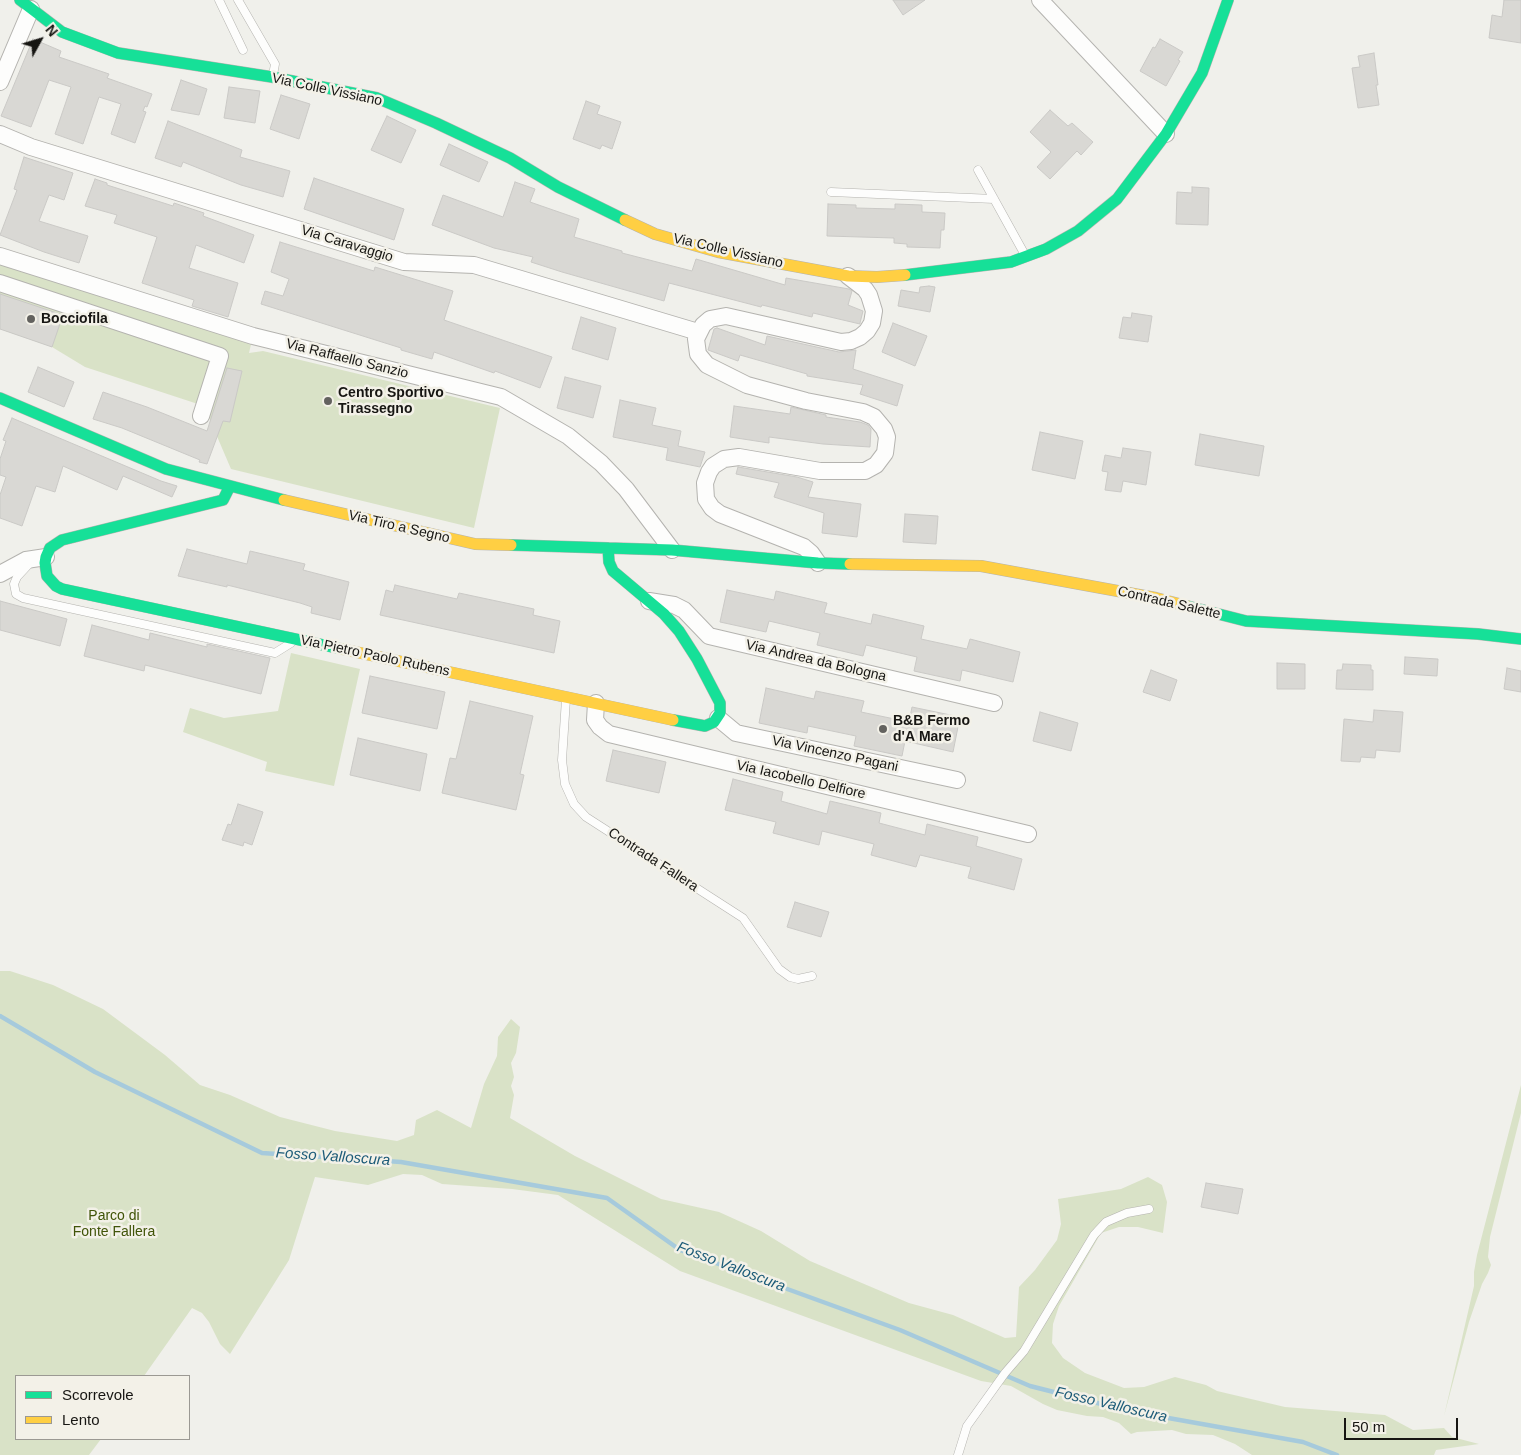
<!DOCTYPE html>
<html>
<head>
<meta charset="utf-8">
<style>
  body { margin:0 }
  #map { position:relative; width:1521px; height:1455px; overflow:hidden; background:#f0f0eb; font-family:Arial,sans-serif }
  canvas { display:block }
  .legend { position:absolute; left:15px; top:1375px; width:175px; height:65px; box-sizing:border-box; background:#f3f1e8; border:1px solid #9b9993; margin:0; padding:6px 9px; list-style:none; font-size:15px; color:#171613 }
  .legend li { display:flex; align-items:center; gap:10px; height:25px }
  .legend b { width:25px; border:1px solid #9b9993 }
  .north { position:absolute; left:15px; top:15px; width:50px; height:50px; -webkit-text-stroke:4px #f3f1e8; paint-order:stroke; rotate:51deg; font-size:14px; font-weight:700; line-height:20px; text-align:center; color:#171613 }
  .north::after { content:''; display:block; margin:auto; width:18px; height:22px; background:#171613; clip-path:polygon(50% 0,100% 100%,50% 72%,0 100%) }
  .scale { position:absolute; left:1344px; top:1418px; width:114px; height:22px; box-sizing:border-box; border:2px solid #171613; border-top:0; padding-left:6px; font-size:15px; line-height:18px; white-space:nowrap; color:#171613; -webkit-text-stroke:4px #f3f1e8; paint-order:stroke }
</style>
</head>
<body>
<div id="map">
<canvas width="1521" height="1455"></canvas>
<ul class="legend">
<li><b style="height:6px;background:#16e098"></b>Scorrevole</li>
<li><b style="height:6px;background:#ffcf43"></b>Lento</li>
</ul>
<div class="north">N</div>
<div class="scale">50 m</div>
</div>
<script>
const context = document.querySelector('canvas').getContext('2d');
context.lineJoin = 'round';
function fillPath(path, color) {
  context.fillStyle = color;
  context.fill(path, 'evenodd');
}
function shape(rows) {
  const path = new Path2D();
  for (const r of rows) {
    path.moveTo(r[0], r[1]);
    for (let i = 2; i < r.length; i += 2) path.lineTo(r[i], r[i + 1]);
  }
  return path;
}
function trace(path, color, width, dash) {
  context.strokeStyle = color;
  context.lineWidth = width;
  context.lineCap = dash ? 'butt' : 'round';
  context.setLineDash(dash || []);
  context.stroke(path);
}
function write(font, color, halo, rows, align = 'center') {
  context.font = font + ' Arial,sans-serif';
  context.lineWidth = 5;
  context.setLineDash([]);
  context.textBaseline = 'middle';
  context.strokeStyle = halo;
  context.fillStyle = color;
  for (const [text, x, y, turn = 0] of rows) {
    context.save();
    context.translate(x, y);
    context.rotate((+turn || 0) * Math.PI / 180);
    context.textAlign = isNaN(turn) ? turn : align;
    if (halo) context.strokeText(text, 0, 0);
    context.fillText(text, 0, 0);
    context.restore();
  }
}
fillPath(shape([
  [0,256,253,336,249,353,263,351,500,408,474,528,231,469,204,406,85,367,52,347,0,329],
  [291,653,360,669,334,786,265,771,267,762,183,732,190,708,224,718,278,711],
  [0,971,10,971,53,985,103,1009,165,1055,200,1085,230,1095,280,1117,335,1131,397,1141,414,1135,416,1120,437,1110,471,1128,484,1084,497,1056,498,1037,511,1019,520,1027,516,1053,511,1063,514,1077,511,1086,514,1095,510,1118,575,1156,661,1199,719,1212,761,1231,810,1261,909,1303,953,1315,1005,1338,1016,1337,1019,1287,1035,1270,1057,1240,1061,1224,1058,1199,1121,1189,1148,1177,1162,1185,1167,1202,1163,1233,1138,1227,1119,1227,1101,1233,1059,1306,1053,1324,1052,1343,1063,1358,1085,1373,1124,1388,1144,1387,1175,1377,1206,1385,1217,1391,1285,1407,1385,1415,1413,1430,1444,1428,1452,1437,1479,1444,1436,1450,1434,1455,1252,1455,1235,1444,1213,1435,1186,1434,1172,1430,1137,1432,1131,1434,1119,1423,1103,1417,1087,1416,1057,1410,1043,1404,1011,1386,981,1381,680,1271,558,1195,512,1189,442,1184,422,1175,403,1174,368,1185,315,1177,289,1260,230,1354,220,1344,209,1322,202,1313,192,1308,144,1376,16,1376,16,1439,101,1439,89,1455,0,1455],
  [1521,1085,1521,1113,1490,1237,1488,1257,1491,1265,1488,1273,1482,1284,1469,1322,1444,1416,1474,1286,1474,1272,1477,1255]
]), '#d9e2c7');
trace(shape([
  [0,1016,95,1072,262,1153,401,1162,607,1198,680,1250,900,1330,1030,1386,1129,1411,1303,1442,1337,1455]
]), '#a6cadc', 4.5);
const building = shape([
  [893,0,925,0,903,15,893,0],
  [1504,0,1521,0,1521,43,1489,38,1492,15,1502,17,1504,0],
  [33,39,61,51,59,57,109,74,107,78,152,94,147,107,145,106,143,111,146,112,135,143,111,134,121,104,99,97,83,144,55,134,71,87,49,80,31,127,1,116,33,39],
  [1160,39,1183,52,1178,60,1180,61,1166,86,1140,71,1153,47,1155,48,1160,39],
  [1374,53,1378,85,1376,85,1379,105,1358,108,1352,68,1360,67,1358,56,1374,53],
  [181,80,207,89,199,115,171,110,181,80],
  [229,87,260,91,255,123,224,118,229,87],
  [281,95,310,104,299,139,270,129,281,95],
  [586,101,600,106,597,114,621,122,612,149,602,145,600,149,573,139,586,101],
  [1050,110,1068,126,1072,123,1093,142,1081,155,1077,151,1050,179,1037,167,1051,152,1030,132,1050,110],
  [387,116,416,130,401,163,371,150,387,116],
  [168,121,242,150,240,157,290,171,283,197,241,185,183,162,181,167,155,158,168,121],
  [449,144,488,162,479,182,440,165,449,144],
  [24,157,73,173,64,200,49,195,39,221,88,236,79,263,44,252,0,235,17,190,14,189,24,157],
  [314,178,404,209,394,240,304,209,314,178],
  [95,179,107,183,107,185,173,206,174,203,204,213,203,216,254,235,244,263,196,245,189,268,238,283,228,317,192,306,194,300,142,283,157,237,114,223,117,215,85,206,95,179],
  [515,182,535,189,530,202,579,219,574,237,622,251,622,253,692,271,696,259,785,285,786,278,849,289,852,291,848,305,863,311,860,323,860,324,813,313,812,317,762,305,761,307,669,283,664,301,562,272,531,262,533,257,494,248,432,225,443,195,503,217,515,182],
  [1192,187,1209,188,1208,225,1176,224,1177,192,1192,193,1192,187],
  [828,204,856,205,856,208,895,209,895,204,922,205,922,212,945,213,944,230,941,230,940,248,907,247,907,244,894,243,894,238,827,236,828,204],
  [280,242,374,271,375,267,453,291,444,320,552,357,540,388,495,371,494,373,434,352,432,359,401,350,401,348,261,304,265,291,283,296,289,279,271,272,280,242],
  [929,286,935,287,930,312,898,306,901,290,919,293,920,287,929,286],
  [0,294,63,315,52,347,0,329,0,294],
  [1132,313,1152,316,1148,342,1119,338,1123,317,1131,318,1132,313],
  [581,317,616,328,608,360,572,349,581,317],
  [893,323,927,336,915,366,882,352,893,323],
  [717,328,765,345,767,336,839,352,856,350,853,369,903,385,897,406,860,394,863,385,807,376,807,374,740,355,738,361,708,350,714,329,717,328],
  [38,367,74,382,64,407,28,392,38,367],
  [227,368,242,371,230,422,223,421,207,464,199,462,200,460,122,428,93,419,103,392,147,407,207,431,227,368],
  [565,377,601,386,593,418,557,408,565,377],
  [620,400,656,408,652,425,681,431,678,446,705,452,700,467,666,460,668,448,613,437,620,400],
  [734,406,790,414,791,407,826,415,826,417,860,422,868,425,871,429,870,447,823,444,769,437,769,443,730,437,734,406],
  [12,418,161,481,177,486,172,497,123,476,117,490,63,466,55,492,36,486,22,526,0,518,0,495,6,477,0,475,0,459,6,441,3,440,12,418],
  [1040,432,1083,441,1075,479,1032,470,1040,432],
  [1200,434,1264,446,1259,476,1195,465,1200,434],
  [1123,448,1151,452,1146,485,1123,481,1121,492,1105,490,1108,472,1102,471,1105,455,1121,458,1123,448],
  [738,467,797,477,813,482,808,497,861,504,857,537,822,533,824,513,774,497,779,483,736,474,738,467],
  [905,514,938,516,936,544,903,542,905,514],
  [187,549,247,564,250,551,305,564,303,570,349,582,340,620,311,613,312,607,300,603,227,585,227,587,178,576,187,549],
  [395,585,457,599,459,593,534,609,533,615,560,621,554,653,380,615,386,590,393,592,395,585],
  [727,590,774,600,776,591,827,603,824,613,871,624,873,614,924,626,921,639,967,649,970,639,1020,652,1013,682,962,670,960,681,914,671,917,657,866,645,863,656,817,645,820,633,769,621,766,632,720,622,727,590],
  [0,601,67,619,60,646,0,630,0,601],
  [92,625,149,640,150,633,207,647,207,644,270,658,261,694,145,665,144,671,84,656,92,625],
  [1405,657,1438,659,1437,676,1404,674,1405,657],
  [1277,663,1305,664,1305,689,1277,689,1277,663],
  [1343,664,1371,665,1371,670,1373,670,1373,690,1336,689,1337,670,1342,670,1343,664],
  [1507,668,1521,671,1521,692,1504,689,1507,668],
  [1151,670,1177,680,1170,701,1143,692,1151,670],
  [370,676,445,692,437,729,362,713,370,676],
  [766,688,814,699,816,691,864,701,861,712,909,722,912,707,960,717,953,752,905,741,902,756,854,746,856,736,808,726,807,733,759,723,766,688],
  [470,701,533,716,520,774,524,775,516,810,442,793,450,758,456,759,470,701],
  [1374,710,1403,712,1400,752,1376,750,1375,758,1361,757,1360,762,1341,761,1344,719,1373,722,1374,710],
  [1040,712,1078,723,1071,751,1033,741,1040,712],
  [358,738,427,754,420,791,350,775,358,738],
  [613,750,666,762,659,793,606,781,613,750],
  [733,779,783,792,781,801,827,814,830,801,881,813,879,823,925,835,927,824,978,837,976,846,1022,859,1014,890,968,878,971,867,920,855,916,867,871,855,874,844,822,831,819,845,773,833,776,822,725,810,733,779],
  [238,804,263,812,252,845,244,842,243,846,222,840,228,824,231,825,238,804],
  [795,902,829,912,821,937,787,927,795,902],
  [1206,1183,1243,1189,1238,1214,1201,1207,1206,1183]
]);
fillPath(building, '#d9d8d4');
trace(building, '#cac9c6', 1);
const lane = shape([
  [219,0,243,50],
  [238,0,275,64,273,75],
  [978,170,1025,255],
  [831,192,994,199],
  [29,564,17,577,14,584,16,594,23,598,275,653,291,643],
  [566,699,562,760,565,784,574,804,586,817,743,918,779,969,790,977,798,979,812,976],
  [958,1455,967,1426,1005,1373,1024,1351,1094,1235,1106,1222,1127,1213,1149,1209]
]);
const street = shape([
  [1040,0,1166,134],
  [0,82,31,9],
  [0,134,31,147,404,262,474,265,698,332],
  [0,256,253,336,501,397,568,436,601,463,626,489,672,550],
  [0,283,220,356,201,416],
  [818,563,811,553,804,547,720,514,712,508,706,499,705,483,709,472,713,466,724,459,739,457,820,471,865,471,876,465,885,453,887,437,884,429,874,417,863,412,806,401,747,385,707,365,698,354,696,339,703,325,710,319,726,316,841,342,851,341,860,337,867,331,872,323,874,311,869,295,865,289,848,276],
  [0,574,26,560,46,557],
  [649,601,674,605,684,610,709,636,994,703],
  [596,703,595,720,600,727,609,734,1028,834],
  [718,718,736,733,957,780]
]);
const fast = shape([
  [20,0,62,32,118,53,272,77,377,98,436,123,510,158,558,187,625,220],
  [905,275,1011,262,1046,249,1078,231,1117,199,1166,134,1202,73,1228,0],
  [0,398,166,469,284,500],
  [230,486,223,500,62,540,50,548,46,557,45,563,47,576,56,586,62,589,342,649],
  [511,545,672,550,818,563,850,564],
  [608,548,609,562,613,571,664,614,679,631,697,659,720,703,720,713,714,722,705,726,673,720],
  [1187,606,1246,621,1478,634,1521,639]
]);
const slow = shape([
  [625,220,655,234,718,252,848,276,877,277,905,275],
  [284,500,475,544,511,545],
  [850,564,981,566,1156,598,1187,606],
  [342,649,673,720]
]);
trace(lane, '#b4b3af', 9);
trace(street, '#b4b3af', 18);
trace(fast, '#b4b3af', 12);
trace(slow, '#b4b3af', 12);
trace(lane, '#fdfdfc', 8);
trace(street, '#fdfdfc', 16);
trace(fast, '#16e098', 11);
trace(slow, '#ffcf43', 11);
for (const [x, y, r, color] of [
  [31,319,5,"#63625f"],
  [328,401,5,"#63625f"],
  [883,729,5,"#63625f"]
]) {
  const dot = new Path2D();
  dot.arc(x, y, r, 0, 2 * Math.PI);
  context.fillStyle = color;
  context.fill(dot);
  trace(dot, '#f3f1e8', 2);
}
write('14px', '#171613', '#f3f1e8', [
  ["Via Colle Vissiano",327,90,12],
  ["Via Caravaggio",347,244,17],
  ["Via Colle Vissiano",728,251,13],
  ["Via Raffaello Sanzio",347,359,14],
  ["Via Tiro a Segno",399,527,13],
  ["Contrada Salette",1169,603,13],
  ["Via Pietro Paolo Rubens",375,656,12],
  ["Via Andrea da Bologna",816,661,13],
  ["Via Vincenzo Pagani",835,754,12],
  ["Via Iacobello Delfiore",801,780,13],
  ["Contrada Fallera",653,860,33]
]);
write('bold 14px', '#171613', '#f3f1e8', [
  ["Bocciofila",41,319],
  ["Centro Sportivo",338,393],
  ["Tirassegno",338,409],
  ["B&B Fermo",893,721],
  ["d'A Mare",893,737]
], 'left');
write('14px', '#415409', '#f3f1e8', [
  ["Parco di",114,1216],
  ["Fonte Fallera",114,1232]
]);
write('italic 15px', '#1c5b78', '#f3f1e8', [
  ["Fosso Valloscura",333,1157,4],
  ["Fosso Valloscura",731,1267,21],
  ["Fosso Valloscura",1111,1405,13]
]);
</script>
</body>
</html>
